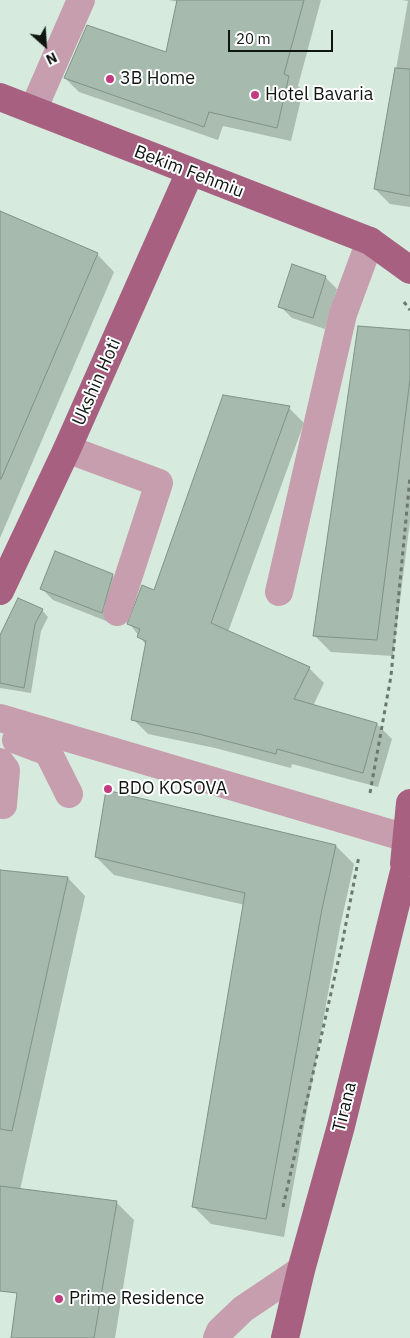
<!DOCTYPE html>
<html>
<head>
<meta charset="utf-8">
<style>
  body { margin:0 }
  #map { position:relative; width:410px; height:1338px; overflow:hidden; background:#d6ebde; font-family:"IBM Plex Sans",sans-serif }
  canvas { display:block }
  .north { position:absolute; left:20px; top:20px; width:50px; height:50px; -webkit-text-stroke:4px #fff; paint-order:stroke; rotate:154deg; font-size:14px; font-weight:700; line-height:20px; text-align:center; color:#0f1612 }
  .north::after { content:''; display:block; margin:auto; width:18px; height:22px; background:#0f1612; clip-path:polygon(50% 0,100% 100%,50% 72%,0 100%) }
  .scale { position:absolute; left:228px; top:30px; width:105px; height:22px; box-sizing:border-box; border:2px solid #0f1612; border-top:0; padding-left:6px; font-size:15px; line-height:18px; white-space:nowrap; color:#0f1612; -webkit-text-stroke:4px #fff; paint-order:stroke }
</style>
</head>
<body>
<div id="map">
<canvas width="410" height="1338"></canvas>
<div class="north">N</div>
<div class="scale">20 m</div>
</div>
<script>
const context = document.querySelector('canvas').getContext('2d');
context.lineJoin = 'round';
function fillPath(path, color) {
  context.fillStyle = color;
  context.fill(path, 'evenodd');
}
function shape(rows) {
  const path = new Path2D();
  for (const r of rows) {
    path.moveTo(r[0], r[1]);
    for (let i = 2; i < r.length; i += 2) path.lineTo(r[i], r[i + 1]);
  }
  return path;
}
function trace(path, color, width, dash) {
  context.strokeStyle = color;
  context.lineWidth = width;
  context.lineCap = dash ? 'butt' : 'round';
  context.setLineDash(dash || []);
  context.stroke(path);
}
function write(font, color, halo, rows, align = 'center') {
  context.font = font + ' "IBM Plex Sans",sans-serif';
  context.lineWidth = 4;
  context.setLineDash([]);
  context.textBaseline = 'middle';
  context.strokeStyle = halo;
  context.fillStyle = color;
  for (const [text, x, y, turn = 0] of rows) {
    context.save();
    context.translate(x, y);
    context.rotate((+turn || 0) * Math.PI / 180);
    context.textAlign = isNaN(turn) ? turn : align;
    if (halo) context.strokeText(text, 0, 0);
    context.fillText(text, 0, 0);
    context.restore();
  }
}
fillPath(shape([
  [169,0,321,0,298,86,303,91,291,141,223,126,218,140,79,92,65,78,167,53,178,2],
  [402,0,410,0,410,207,390,204,375,189,408,1],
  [0,214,97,254,114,272,0,538],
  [325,277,337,289,325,329,292,318,280,306],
  [410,332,410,521,393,656,331,652,315,636],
  [289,408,304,423,228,632,309,668,324,683,313,706,377,724,392,739,378,787,292,764,291,768,215,748,148,734,133,719,146,645,129,623],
  [112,575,124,587,114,624,53,600,41,588],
  [42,610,48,617,41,631,31,693,0,688,0,642],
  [336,846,354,864,340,927,284,1237,211,1224,193,1206,245,905,114,875,96,857],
  [0,871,68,878,85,896,20,1190,116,1202,134,1220,115,1338,12,1338,22,1274,0,1269]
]), '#0003');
const building = shape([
  [177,0,304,0,284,74,289,76,277,128,209,112,204,127,64,78,87,25,166,52,177,0],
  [395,68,410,69,410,196,374,189,395,68],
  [0,211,98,253,1,479,0,479,0,211],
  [292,264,326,276,313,318,278,307,292,264],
  [358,326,410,330,410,379,377,640,313,636,358,326],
  [223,395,290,406,211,623,310,667,294,699,377,723,363,773,277,749,276,754,199,734,131,720,146,641,137,637,140,629,127,624,142,585,154,590,223,395],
  [55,551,113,574,102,613,40,589,55,551],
  [18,598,43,609,35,624,24,688,0,683,0,635,18,598],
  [106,790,336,845,322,909,266,1219,192,1207,245,893,95,857,106,790],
  [0,870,68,877,12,1131,0,1129,0,870],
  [0,1186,117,1201,94,1338,11,1338,17,1293,0,1291,0,1186]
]);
fillPath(building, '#a6baae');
trace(building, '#7e9285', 1);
trace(shape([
  [404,302,410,310],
  [370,793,391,676,410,477],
  [283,1207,342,944,359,856]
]), '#6a7870', 3, [4, 4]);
trace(shape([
  [33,110,81,0],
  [67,449,159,483,117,612],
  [279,592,343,314,370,241],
  [0,718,410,839],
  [16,740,48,752,69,794],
  [0,762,6,770,3,805],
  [217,1338,220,1331,243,1309,301,1270]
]), '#c69eae', 28);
trace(shape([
  [0,97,370,241,410,270],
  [0,591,67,449,190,172],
  [404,864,410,803],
  [285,1338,301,1270,341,1126,410,847]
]), '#a7607f', 28);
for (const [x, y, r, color] of [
  [110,79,5,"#c03b80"],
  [255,95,5,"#c03b80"],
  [108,789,5,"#c03b80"],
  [59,1299,5,"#c03b80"]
]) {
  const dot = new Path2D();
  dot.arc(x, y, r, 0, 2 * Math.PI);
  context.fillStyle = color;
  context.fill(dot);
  trace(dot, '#fff', 2);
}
write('18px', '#0f1612', '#fff', [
  ["3B Home",120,79],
  ["Hotel Bavaria",265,95],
  ["BDO KOSOVA",118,789],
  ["Prime Residence",69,1299]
], 'left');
write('18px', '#0f1612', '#fff', [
  ["Bekim Fehmiu",189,172,21],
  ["Ukshin Hoti",97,382,-66],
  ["Tirana",345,1107,-76]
]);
</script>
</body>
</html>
